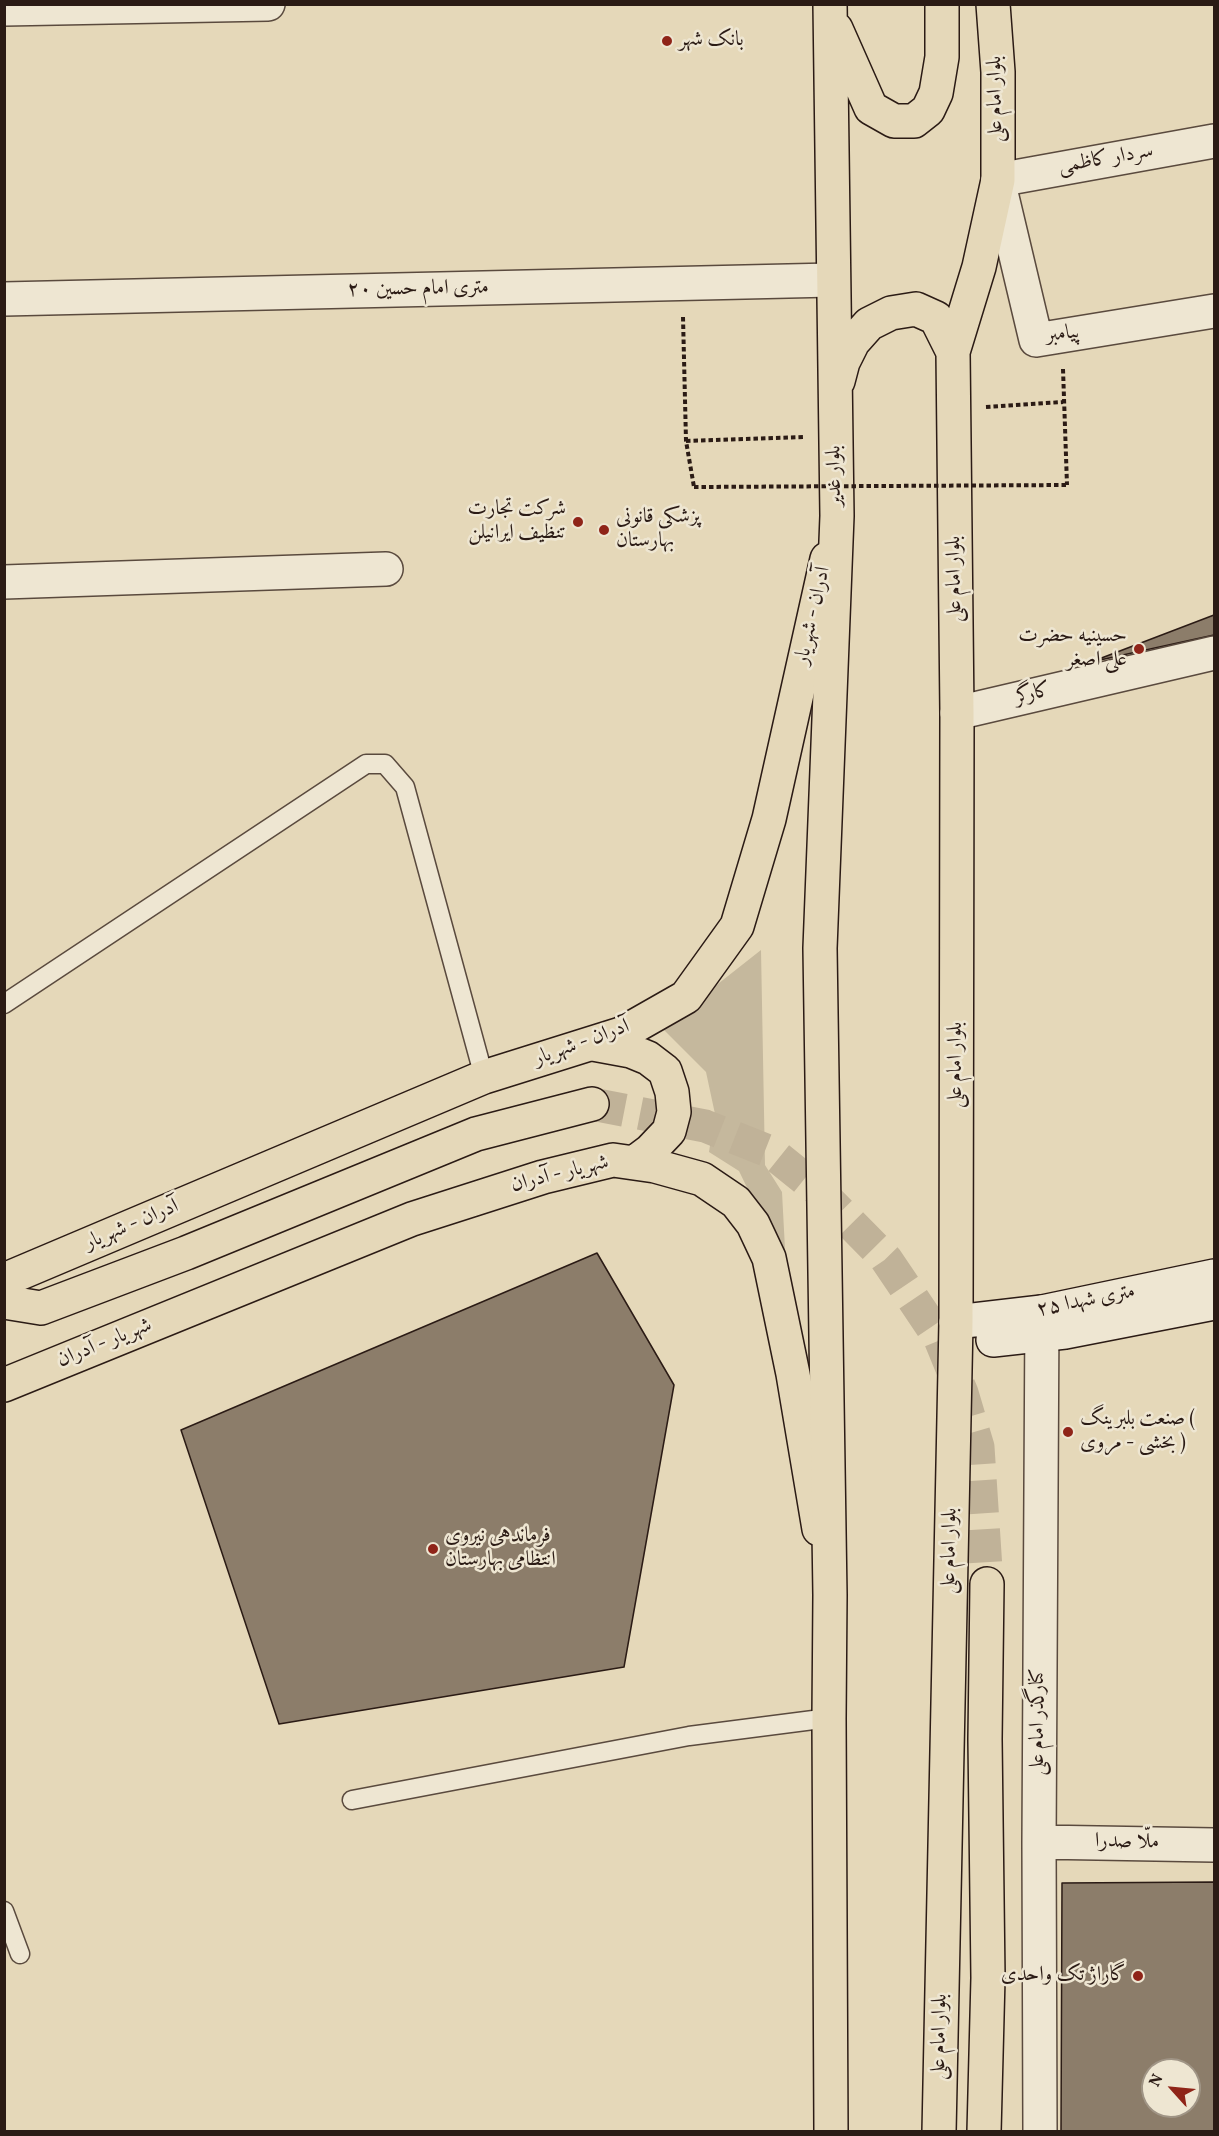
<!DOCTYPE html>
<html>
<head>
<meta charset="utf-8">
<style>
  body { margin:0 }
  #map { position:relative; width:1219px; height:2136px; overflow:hidden; background:#e5d8b9; font-family:Vollkorn,serif }
  canvas { display:block }
  .frame { position:absolute; inset:0; border:6px solid #2b1b15; pointer-events:none }
  .north { position:absolute; left:1141px; top:2058px; width:60px; height:60px; box-sizing:border-box; background:#eee6d2; border:2px solid #a09586; border-radius:50%; rotate:297deg; font-size:16px; font-weight:700; line-height:24px; text-align:center; color:#2b1b15 }
  .north::after { content:''; display:block; margin:auto; width:21px; height:27px; background:#8f2418; clip-path:polygon(50% 0,100% 100%,50% 72%,0 100%) }
</style>
</head>
<body>
<div id="map">
<canvas width="1219" height="2136"></canvas>
<div class="frame"></div>
<div class="north">N</div>
</div>
<script>
const context = document.querySelector('canvas').getContext('2d');
context.lineJoin = 'round';
function fillPath(path, color) {
  context.fillStyle = color;
  context.fill(path, 'evenodd');
}
function shape(rows) {
  const path = new Path2D();
  for (const r of rows) {
    path.moveTo(r[0], r[1]);
    for (let i = 2; i < r.length; i += 2) path.lineTo(r[i], r[i + 1]);
  }
  return path;
}
function trace(path, color, width, dash) {
  context.strokeStyle = color;
  context.lineWidth = width;
  context.lineCap = dash ? 'butt' : 'round';
  context.setLineDash(dash || []);
  context.stroke(path);
}
function write(font, color, halo, rows, align = 'center') {
  context.font = font + ' Vollkorn,Amiri,serif';
  context.lineWidth = 5;
  context.setLineDash([]);
  context.textBaseline = 'middle';
  context.strokeStyle = halo;
  context.fillStyle = color;
  for (const [text, x, y, turn = 0] of rows) {
    context.save();
    context.translate(x, y);
    context.rotate((+turn || 0) * Math.PI / 180);
    context.textAlign = isNaN(turn) ? turn : align;
    if (halo) context.strokeText(text, 0, 0);
    context.fillText(text, 0, 0);
    context.restore();
  }
}
fillPath(shape([
  [761,950,765,1165,782,1192,786,1268,739,1171,709,1152,715,1114,706,1072,662,1028]
]), '#c5b89d');
const building = shape([
  [1214,615,1214,635,1091,662,1214,615],
  [597,1253,674,1385,624,1667,279,1724,181,1430,597,1253],
  [1214,1882,1214,2132,1061,2132,1062,1883,1214,1882],
  [1153,2070,1189,2070,1189,2106,1153,2106,1153,2070]
]);
fillPath(building, '#8c7d6a');
trace(building, '#2b1b15', 1.5);
trace(shape([
  [592,1104,705,1126,771,1152,817,1189,886,1259,940,1339,962,1393,978,1447,987,1584]
]), '#c0b298', 33, [33, 16]);
const service = shape([
  [4,1004,366,764,385,764,405,787,484,1077],
  [352,1800,689,1736,829,1718],
  [4,1911,20,1954]
]);
const minor = shape([
  [4,9,268,4],
  [998,180,1036,340,1214,311],
  [4,582,386,569],
  [957,713,1214,653]
]);
const tertiary = shape([
  [998,180,1214,141],
  [4,299,832,280],
  [1039,1842,1214,1845],
  [1040,2132,1039,1842,1042,1312]
]);
const secondary = shape([
  [956,1322,1042,1312,1214,1276],
  [993,1340,1065,1332,1214,1303]
]);
const primary = shape([
  [593,1044,631,1051,648,1058,665,1071,672,1092,674,1112,669,1131,650,1151,634,1163],
  [4,1280,484,1077,621,1034,686,997,737,926,769,819,827,559],
  [4,1302,41,1308,186,1253,476,1134,592,1104],
  [4,1385,412,1219,543,1177,613,1160,655,1166,702,1179,736,1202,753,1224,769,1258,793,1374,819,1529],
  [984,2132,988,1978,985,1739,987,1584]
]);
const trunk = shape([
  [830,4,837,516,820,948,830,1595,829,1718,831,2132],
  [836,29,871,108,894,121,914,121,928,110,936,93,942,57,942,4],
  [838,381,843,362,853,342,869,324,891,313,916,309,936,318,953,352],
  [939,2132,956,1322,957,713,953,352,979,267,998,180,998,72,993,4]
]);
trace(service, '#5a4a3e', 21);
trace(minor, '#5a4a3e', 36);
trace(tertiary, '#5a4a3e', 36);
trace(secondary, '#2b1b15', 36);
trace(primary, '#2b1b15', 36);
trace(trunk, '#2b1b15', 36);
trace(shape([
  [683,317,686,441,694,487],
  [1063,369,1067,485],
  [986,407,1063,402],
  [686,441,803,437]
]), '#2b1b15', 4, [4.5, 3]);
trace(service, '#eee6d2', 18);
trace(minor, '#eee6d2', 33);
trace(tertiary, '#eee6d2', 33);
trace(secondary, '#eee6d2', 33);
trace(primary, '#e5d8b9', 33);
trace(trunk, '#e5d8b9', 33);
trace(shape([
  [694,487,1067,485]
]), '#2b1b15', 4, [4.5, 3]);
for (const [x, y, r, color] of [
  [667,41,6,"#8f2418"],
  [578,522,6,"#8f2418"],
  [604,530,6,"#8f2418"],
  [1139,649,6,"#8f2418"],
  [1068,1432,6,"#8f2418"],
  [433,1549,6,"#8f2418"],
  [1138,1976,6,"#8f2418"]
]) {
  const dot = new Path2D();
  dot.arc(x, y, r, 0, 2 * Math.PI);
  context.fillStyle = color;
  context.fill(dot);
  trace(dot, '#eee6d2', 2);
}
write('21px', '#2b1b15', '#eee6d2', [
  ["بانک شهر",679,41],
  ["شرکت تجارت",566,510,"right"],
  ["تنظیف ایرانیلن",566,534,"right"],
  ["پزشکی قانونی",616,518],
  ["بهارستان",616,542],
  ["حسینیه حضرت",1127,637,"right"],
  ["علی اصغر",1127,661,"right"],
  ["صنعت بلبرینگ (",1080,1420],
  ["بخشی - مروی )",1080,1444],
  ["فرماندهی نیروی",445,1537],
  ["انتظامی بهارستان",445,1561],
  ["گاراژ تک واحدی",1126,1976,"right"]
], 'left');
write('21px', '#2b1b15', '#eee6d2', [
  ["بلوار امام علی",997,99,-91],
  ["سردار کاظمی",1106,160,-10],
  ["۲۰ متری امام حسین",418,290,-1],
  ["پیامبر",1063,335,-7],
  ["بلوار غدیر",836,476,-91],
  ["بلوار امام علی",956,579,-91],
  ["آدران - شهریار",814,616,-77],
  ["کارگر",1033,695,-13],
  ["آدران - شهریار",582,1044,-20],
  ["بلوار امام علی",957,1065,-90],
  ["شهریار - آدران",560,1175,-14],
  ["آدران - شهریار",132,1226,-23],
  ["۲۵ متری شهدا",1086,1302,-11],
  ["شهریار - آدران",105,1344,-22],
  ["بلوار امام علی",951,1551,-89],
  ["کنارگذر امام علی",1039,1722,-90],
  ["ملّا صدرا",1127,1843,1],
  ["بلوار امام علی",941,2037,-89]
]);
</script>
</body>
</html>
